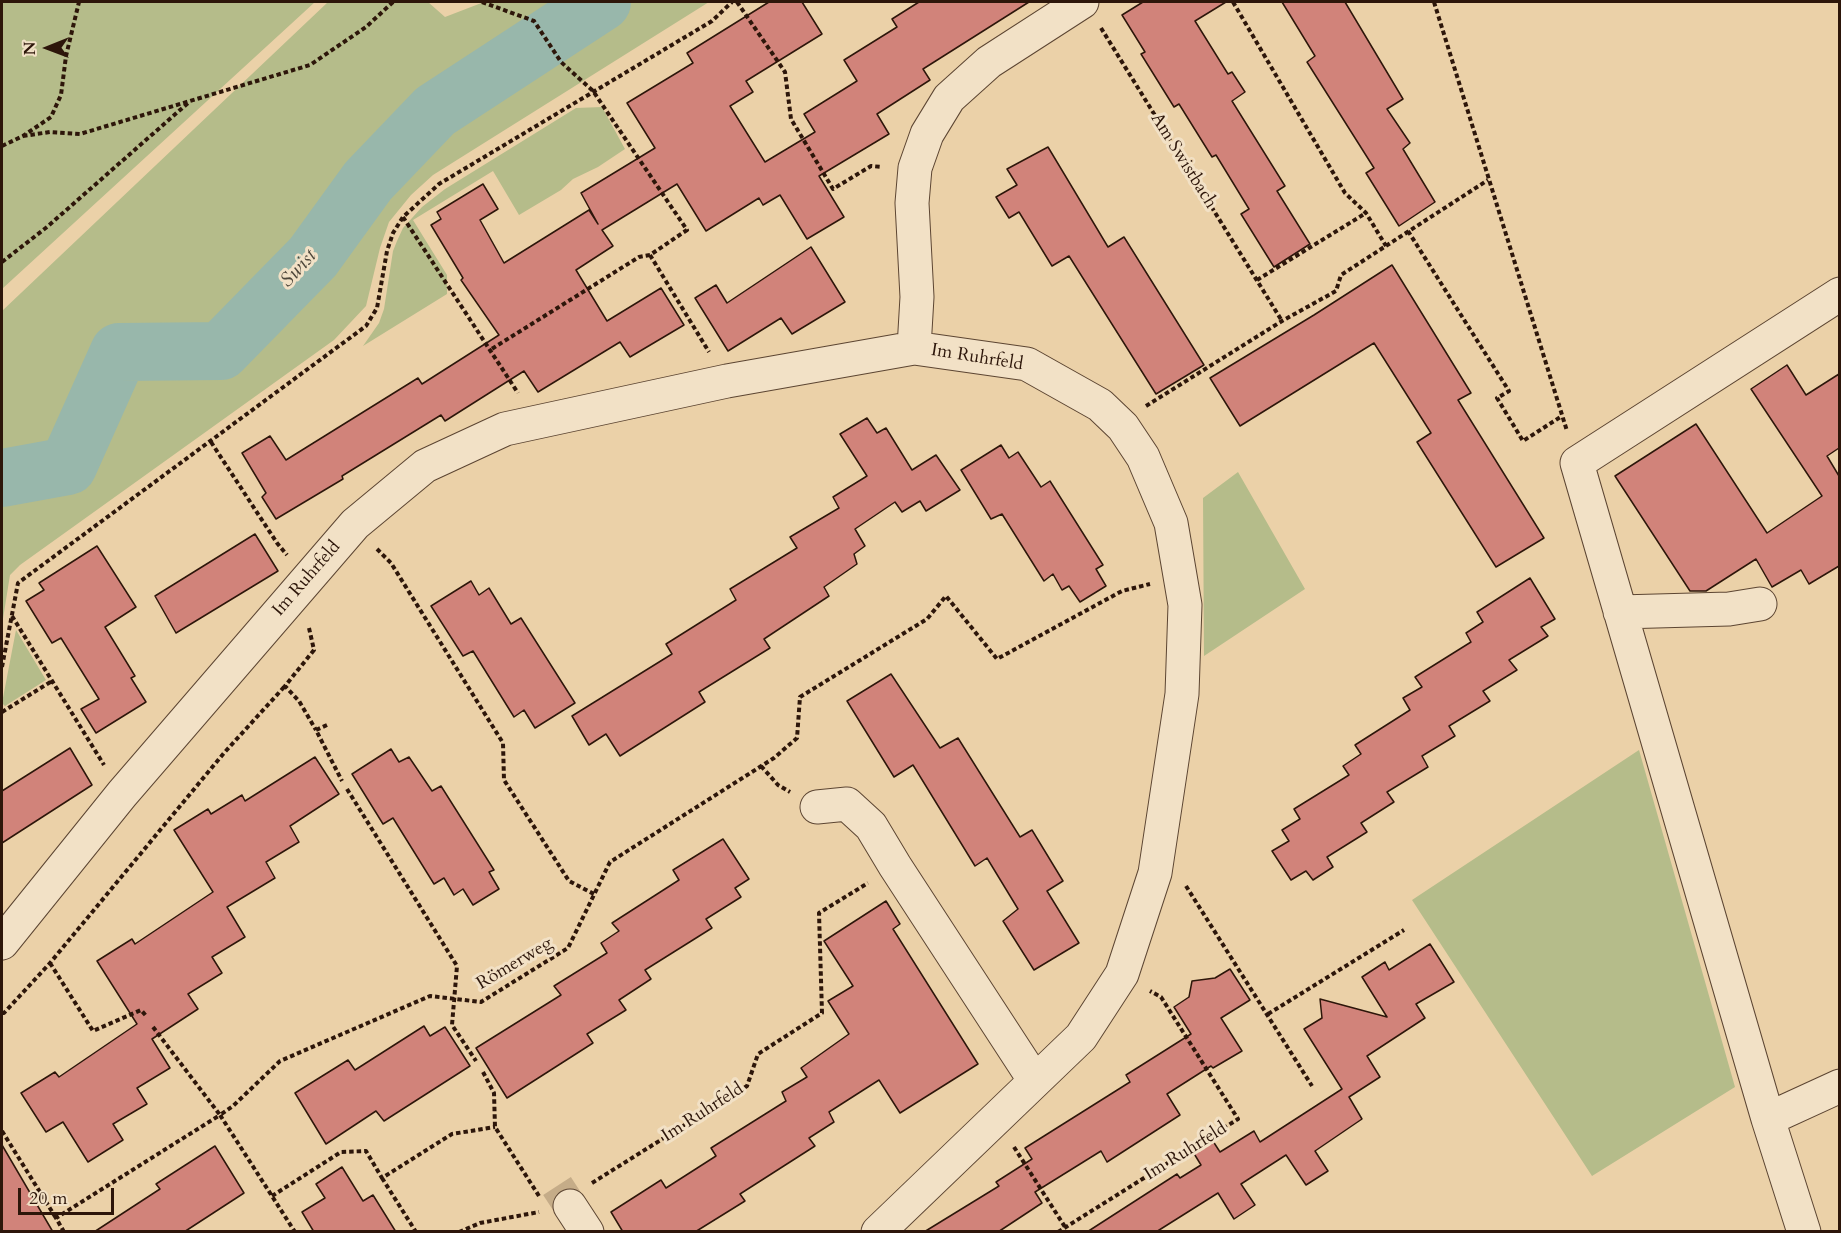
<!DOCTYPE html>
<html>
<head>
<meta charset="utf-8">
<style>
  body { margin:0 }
  #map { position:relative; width:1841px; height:1233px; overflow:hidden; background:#ebd1a8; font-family:Cardo,serif }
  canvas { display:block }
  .frame { position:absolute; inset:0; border:3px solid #2d160a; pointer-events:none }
  .north { position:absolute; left:18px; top:18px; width:60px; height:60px; -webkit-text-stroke:4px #f2e1c6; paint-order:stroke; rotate:269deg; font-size:16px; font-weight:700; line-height:24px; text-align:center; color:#2d160a }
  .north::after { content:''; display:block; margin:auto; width:21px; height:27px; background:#2d160a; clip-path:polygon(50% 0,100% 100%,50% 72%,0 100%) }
  .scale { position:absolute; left:18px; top:1188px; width:96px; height:27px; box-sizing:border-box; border:3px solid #2d160a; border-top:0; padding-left:8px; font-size:18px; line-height:21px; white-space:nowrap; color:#2d160a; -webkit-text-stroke:4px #f2e1c6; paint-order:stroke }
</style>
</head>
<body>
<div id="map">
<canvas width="1841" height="1233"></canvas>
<div class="frame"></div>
<div class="north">N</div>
<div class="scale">20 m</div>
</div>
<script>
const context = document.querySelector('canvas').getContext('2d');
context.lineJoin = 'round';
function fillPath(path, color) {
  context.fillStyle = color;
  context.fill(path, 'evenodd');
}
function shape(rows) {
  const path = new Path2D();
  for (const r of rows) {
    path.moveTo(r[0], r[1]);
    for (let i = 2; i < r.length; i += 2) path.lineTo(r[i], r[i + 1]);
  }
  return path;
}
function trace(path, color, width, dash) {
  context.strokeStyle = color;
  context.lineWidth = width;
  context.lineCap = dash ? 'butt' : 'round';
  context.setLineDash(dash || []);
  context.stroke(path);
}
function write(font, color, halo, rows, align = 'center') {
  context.font = font + ' Cardo,serif';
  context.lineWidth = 6;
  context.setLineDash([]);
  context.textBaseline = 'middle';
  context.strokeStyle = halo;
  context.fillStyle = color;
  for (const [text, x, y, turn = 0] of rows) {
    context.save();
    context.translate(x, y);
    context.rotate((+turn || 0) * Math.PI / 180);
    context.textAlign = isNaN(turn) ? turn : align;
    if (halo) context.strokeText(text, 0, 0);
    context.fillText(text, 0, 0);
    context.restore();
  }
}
fillPath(shape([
  [2,2,315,2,2,289],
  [328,2,428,2,445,17,484,2,709,2,433,175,411,195,389,222,380,248,366,306,334,340,20,565,10,575,2,625,2,311],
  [602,107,625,149,598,167,573,179,561,190,519,215,493,171,413,220,447,275,447,294,363,346,379,323,384,309,393,251,397,241,403,228,422,207,445,189,576,108],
  [1238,472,1305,589,1204,656,1203,498],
  [16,630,46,680,5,706,2,703],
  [1639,750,1735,1087,1592,1176,1412,900]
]), '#b5bc8a');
trace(shape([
  [2,478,68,466,119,352,221,351,313,257,368,181,435,111,602,2]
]), '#98b7ab', 58);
const building = shape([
  [769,2,802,2,822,34,746,81,753,92,730,106,765,162,815,132,804,114,857,81,844,60,897,27,892,19,919,2,1029,2,923,69,930,80,877,114,889,134,819,176,844,217,807,239,780,195,763,205,759,198,706,231,677,184,602,230,613,246,576,270,607,321,661,288,684,325,630,357,620,342,538,392,524,371,445,421,441,415,342,476,343,479,276,519,262,497,266,493,242,453,270,436,286,460,418,378,422,384,499,335,461,280,463,278,431,225,441,219,437,212,483,184,498,209,480,220,504,263,589,210,598,224,581,193,655,148,627,103,693,63,687,53,769,2],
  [1143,2,1226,2,1195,21,1228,74,1232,72,1245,92,1232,101,1285,186,1277,191,1310,244,1274,267,1241,214,1249,209,1216,155,1212,157,1179,104,1174,107,1141,54,1145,52,1122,15,1143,2],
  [1282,2,1345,2,1403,99,1387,109,1410,143,1403,149,1435,202,1399,226,1366,173,1374,168,1307,62,1315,56,1282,2],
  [1048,147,1108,247,1124,237,1204,365,1156,394,1069,256,1052,266,1019,212,1009,218,996,197,1017,185,1007,169,1048,147],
  [811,247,845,302,792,334,781,318,728,351,695,298,716,285,727,303,811,247],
  [1392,265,1471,393,1458,400,1544,538,1496,567,1417,442,1431,433,1374,343,1240,426,1210,378,1314,315,1392,265],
  [1787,365,1806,395,1839,374,1839,448,1827,456,1839,476,1839,566,1809,584,1801,570,1772,587,1756,559,1706,591,1690,591,1615,476,1696,424,1767,533,1822,496,1751,389,1787,365],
  [867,418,877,433,886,428,912,470,936,455,960,490,926,511,920,501,902,512,895,502,855,529,865,546,854,554,857,564,824,587,829,596,764,639,770,648,699,692,705,702,620,756,606,734,589,745,572,716,672,654,666,644,736,600,730,589,797,548,790,537,839,508,833,497,867,476,840,434,867,418],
  [1001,445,1009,458,1018,452,1041,487,1050,481,1103,565,1096,569,1106,586,1080,602,1069,586,1062,590,1053,574,1044,581,1002,514,991,519,961,470,1001,445],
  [255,534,278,571,176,633,155,596,255,534],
  [97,546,136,607,105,627,135,676,131,678,146,702,96,733,81,709,99,699,61,638,52,643,26,601,44,590,39,583,97,546],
  [1530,578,1555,619,1541,627,1548,636,1509,660,1517,670,1483,691,1490,701,1449,726,1455,736,1422,756,1428,767,1387,792,1394,802,1361,823,1367,832,1327,857,1333,867,1313,880,1306,871,1291,880,1272,851,1289,841,1282,830,1300,819,1294,809,1349,775,1343,766,1361,754,1355,745,1410,710,1403,698,1422,687,1415,677,1471,642,1466,633,1483,622,1477,612,1530,578],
  [471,581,479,595,489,588,511,624,521,618,575,703,535,728,524,710,514,717,473,651,463,656,431,606,471,581],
  [891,674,940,748,958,738,1020,837,1032,830,1063,881,1047,891,1079,943,1034,970,1003,921,1018,909,987,858,975,866,913,765,894,777,847,701,891,674],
  [70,748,92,785,2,843,2,791,70,748],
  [391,749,399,762,409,757,432,791,441,786,494,870,489,872,499,889,473,905,463,889,454,895,444,878,434,884,393,818,383,824,352,774,391,749],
  [315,757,339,794,290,826,299,842,266,862,275,878,227,907,245,937,212,957,222,973,188,994,198,1009,152,1039,170,1068,137,1088,147,1104,113,1124,123,1140,88,1162,63,1122,46,1132,21,1093,55,1072,59,1077,137,1024,97,961,132,939,135,944,213,892,174,830,208,809,211,814,242,795,245,801,315,757],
  [723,839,749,879,735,888,741,897,706,919,712,928,645,970,651,979,619,1000,626,1010,587,1034,593,1043,507,1098,476,1048,561,995,554,986,607,953,601,943,619,931,612,923,679,880,673,870,723,839],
  [886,901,900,924,893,929,978,1064,900,1113,879,1080,829,1112,834,1122,809,1138,815,1146,740,1194,745,1201,695,1232,623,1232,611,1212,661,1180,666,1188,716,1156,711,1148,786,1101,782,1092,807,1077,801,1068,849,1034,828,1001,853,986,824,941,886,901],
  [1430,944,1454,982,1416,1004,1425,1018,1367,1056,1380,1077,1349,1097,1362,1119,1315,1151,1328,1171,1306,1185,1286,1155,1241,1184,1255,1205,1234,1219,1218,1193,1156,1232,1087,1232,1177,1174,1180,1178,1201,1165,1190,1147,1209,1135,1220,1152,1254,1131,1260,1142,1342,1089,1304,1029,1322,1018,1320,999,1387,1017,1362,977,1385,962,1389,970,1430,944],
  [1230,969,1250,1000,1221,1018,1242,1051,1213,1068,1211,1066,1167,1094,1180,1115,1107,1162,1101,1151,1035,1192,1042,1203,998,1232,924,1232,999,1186,996,1182,1032,1159,1025,1148,1130,1082,1126,1075,1191,1034,1174,1007,1189,997,1192,981,1215,978,1230,969],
  [424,1026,430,1036,445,1027,470,1066,384,1121,376,1111,326,1144,295,1093,348,1060,355,1070,424,1026],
  [2,1145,53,1232,2,1232,2,1145],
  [215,1146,244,1193,184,1232,94,1232,160,1189,156,1184,215,1146],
  [342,1167,363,1201,373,1195,396,1232,314,1232,302,1212,325,1198,316,1184,342,1167]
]);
fillPath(building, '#d1837a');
trace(building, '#2d160a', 1.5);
trace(shape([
  [557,1186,570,1206]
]), '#c5ac88', 33, [33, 16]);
const minor = shape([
  [914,348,917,297,912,203,915,168,927,134,949,98,989,62,1082,2],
  [1620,612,1729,609,1760,604],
  [817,807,847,804,871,826,895,866,1035,1081],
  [2,943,122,794,355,524,425,466,505,429,727,381,914,348,1027,364,1100,405,1123,427,1143,457,1171,523,1185,605,1182,694,1155,873,1122,974,1081,1037,878,1232],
  [1768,1119,1840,1086],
  [570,1206,587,1232],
  [1804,1232,1768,1119,1577,463,1840,294]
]);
trace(minor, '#5c4532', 35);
trace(shape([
  [482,2,534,21,561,62,593,91,687,230,650,255,639,257,490,350],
  [737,2,785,72,791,119,833,189,871,166,882,167],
  [1233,2,1345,193,1366,213,1386,246],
  [1434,2,1567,431],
  [1101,28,1282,321],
  [23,136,50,132,80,134,310,65,366,27,393,2],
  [2,146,23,136,51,117,61,95,66,56,79,2],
  [403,217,518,393],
  [1408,231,1509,391,1497,398,1523,441,1562,416],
  [650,255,709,352],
  [2,262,47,227,188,103],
  [1257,280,1366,213],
  [1146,406,1282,321,1336,291,1341,275,1488,180],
  [211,442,277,543,287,555],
  [377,549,391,563,503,743,504,780,569,881,594,894],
  [12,616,104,765],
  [309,628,314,650,285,686,299,701,316,730],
  [2,667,18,583,366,326,377,308,387,251,393,233,403,217,439,184,712,21,732,2],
  [2,712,52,681],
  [327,725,316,730,342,781],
  [761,766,778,785,790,792],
  [347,789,457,966,452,1025,476,1061],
  [1186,886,1312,1086],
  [50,963,93,1031,141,1010,147,1017],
  [2,1013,4,1013,50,963,224,753,285,686],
  [1268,1014,1404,930],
  [153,1027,220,1115,233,1106,280,1061,430,996,481,1002,568,948,610,862,774,758,797,738,800,697,927,619,946,596,997,659,1122,591,1150,584],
  [483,1072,494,1093,495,1127,539,1196],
  [2,1131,56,1218],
  [1014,1147,1065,1227],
  [382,1178,416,1232],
  [592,1183,747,1086,758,1054,822,1013,819,913,868,883],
  [272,1196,341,1152,366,1151,382,1178,452,1134,495,1127],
  [64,1232,56,1218,220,1115,295,1232],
  [459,1232,480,1223,539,1212],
  [1058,1232,1238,1119,1161,997,1150,991]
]), '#2d160a', 4, [4.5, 3]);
trace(minor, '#f2e1c6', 33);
write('18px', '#2d160a', '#f2e1c6', [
  ["Am Swistbach",1183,161,58],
  ["Im Ruhrfeld",977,358,9],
  ["Im Ruhrfeld",307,579,-49],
  ["Römerweg",515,964,-31],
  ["Im Ruhrfeld",703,1113,-33],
  ["Im Ruhrfeld",1186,1152,-32]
]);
write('italic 20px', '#4d463a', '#f2e1c6', [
  ["Swist",299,269,-48]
]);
</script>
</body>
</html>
